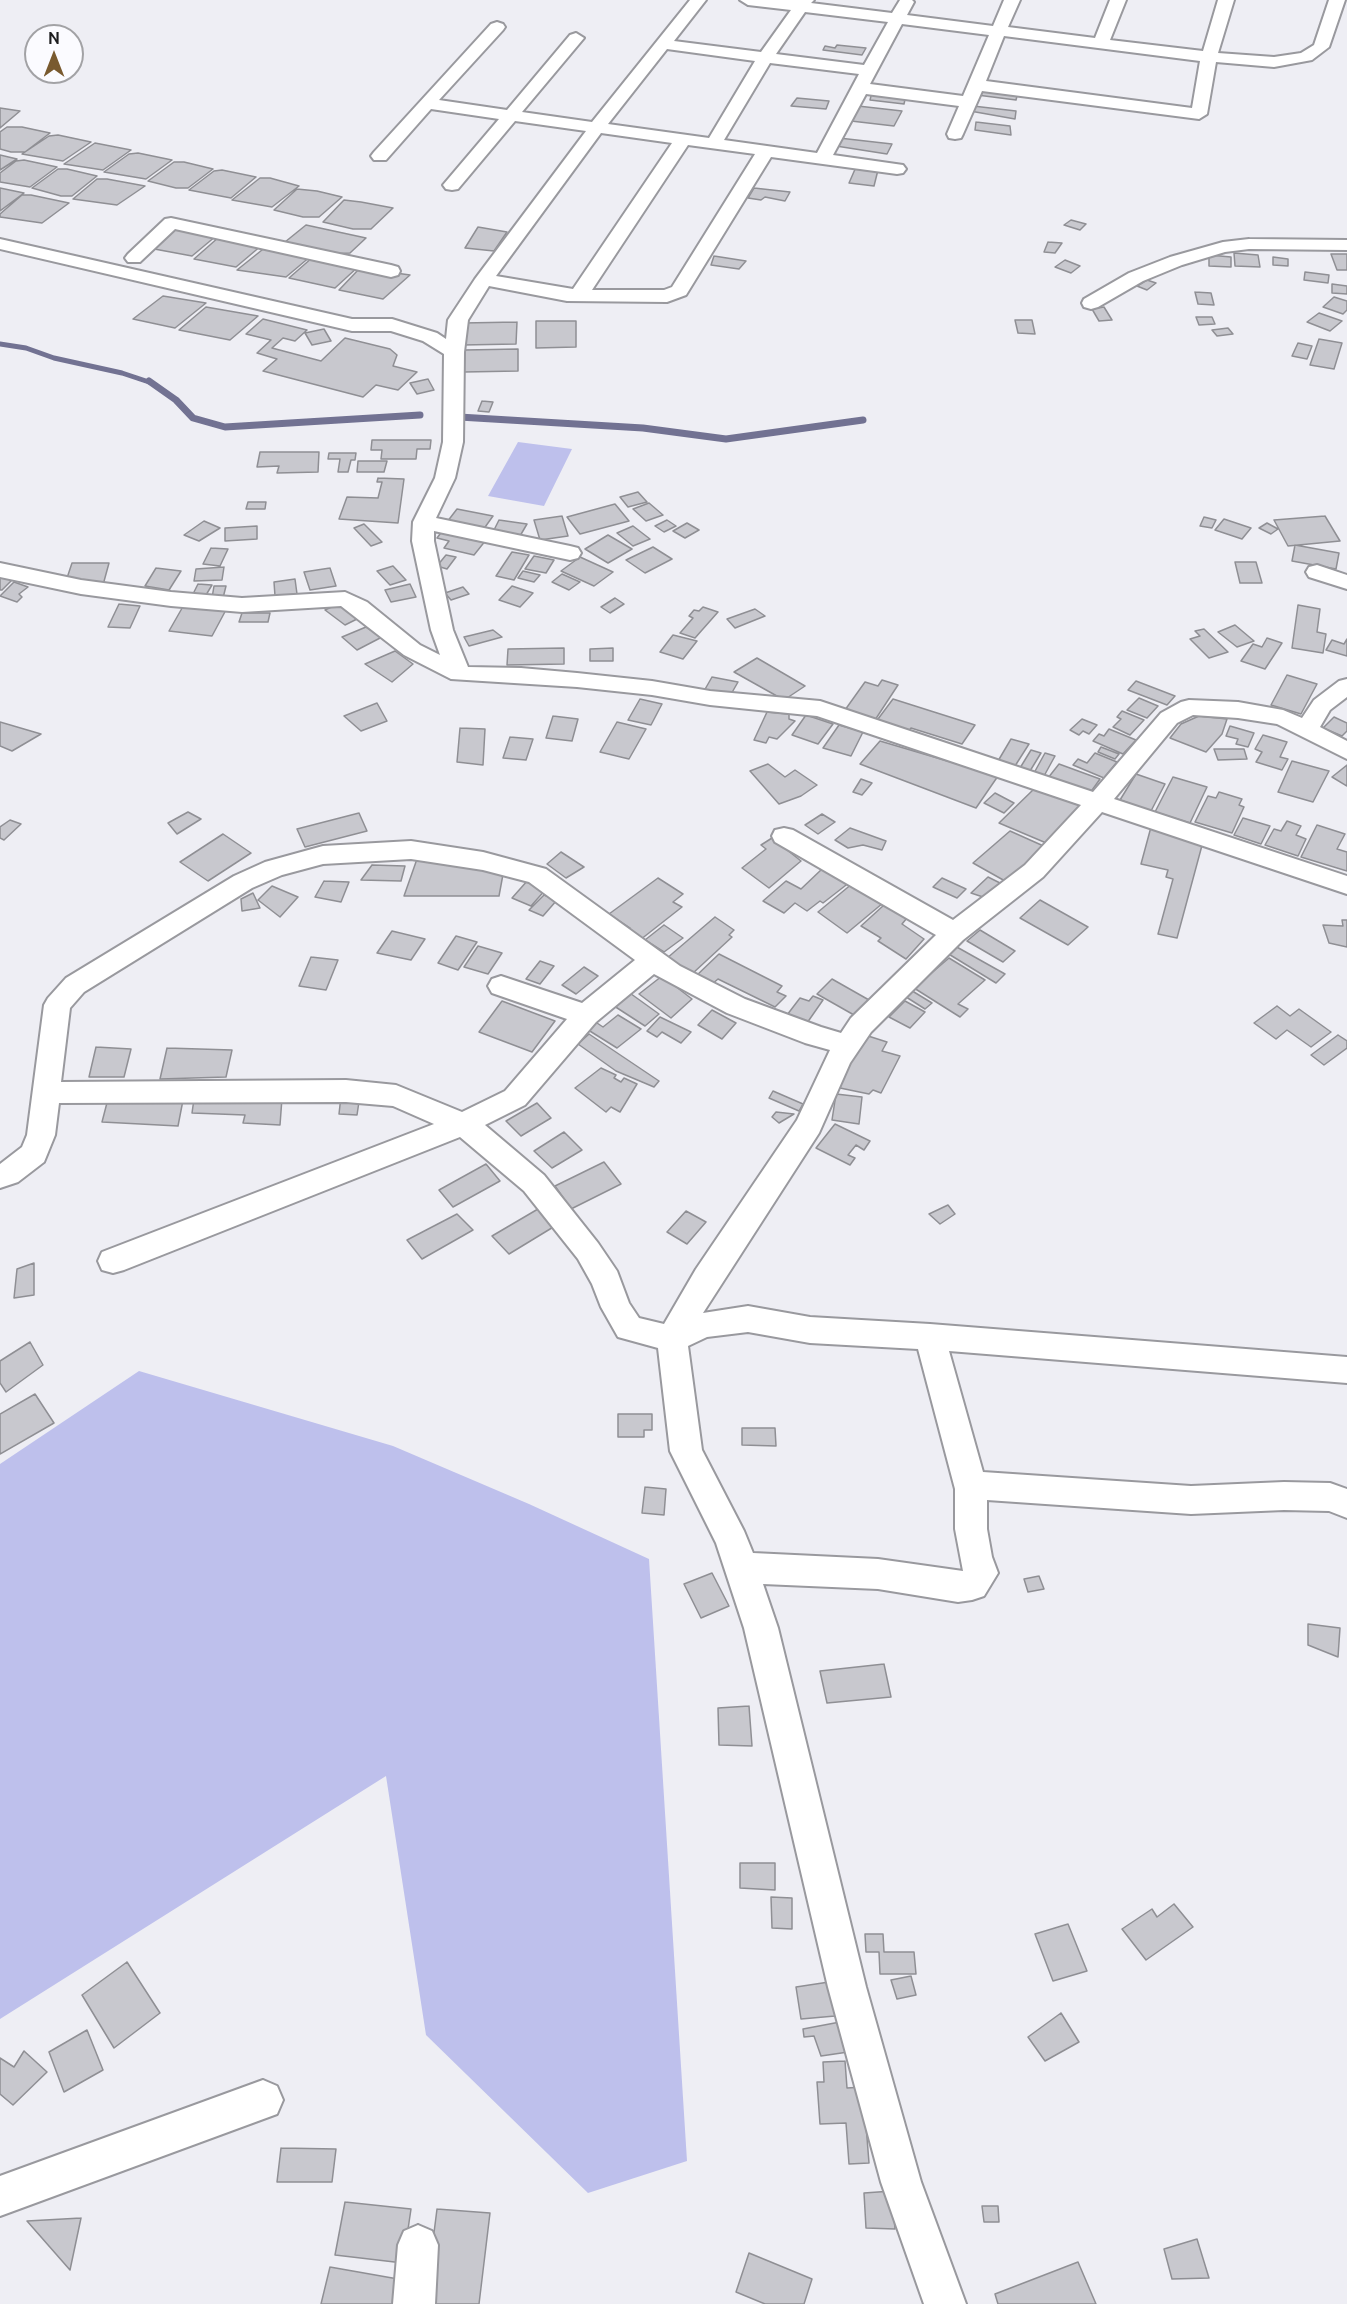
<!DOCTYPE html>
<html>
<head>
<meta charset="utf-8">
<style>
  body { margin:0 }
  #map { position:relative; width:1347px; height:2304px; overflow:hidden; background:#eeeef4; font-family:Ubuntu,sans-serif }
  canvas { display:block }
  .north { position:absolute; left:24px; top:24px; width:60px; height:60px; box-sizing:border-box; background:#fbfbff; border:2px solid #a2a2a5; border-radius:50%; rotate:0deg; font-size:16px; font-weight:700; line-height:24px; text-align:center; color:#1d1d1f }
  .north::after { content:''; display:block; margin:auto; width:21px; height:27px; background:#795a2f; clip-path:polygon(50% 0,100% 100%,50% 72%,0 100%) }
</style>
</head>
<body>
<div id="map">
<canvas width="1347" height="2304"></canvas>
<div class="north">N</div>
</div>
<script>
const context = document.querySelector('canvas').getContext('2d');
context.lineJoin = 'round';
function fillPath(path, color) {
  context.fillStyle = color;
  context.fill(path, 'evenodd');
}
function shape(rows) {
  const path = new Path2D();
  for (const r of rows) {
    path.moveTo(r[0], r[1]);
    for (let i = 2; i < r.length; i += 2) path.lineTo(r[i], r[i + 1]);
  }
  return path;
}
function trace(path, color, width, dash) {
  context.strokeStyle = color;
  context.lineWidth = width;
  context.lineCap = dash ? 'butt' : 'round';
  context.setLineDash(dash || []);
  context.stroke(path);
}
fillPath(shape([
  [518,442,572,449,544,506,488,496],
  [139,1371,393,1446,529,1504,649,1559,687,2161,588,2193,426,2035,386,1776,0,2019,0,1464]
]), '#bec0ec');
trace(shape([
  [0,344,26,348,54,358,122,373,152,383]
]), '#727292', 5);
trace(shape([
  [149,381,176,400,193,418,225,427,420,415],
  [459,417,643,428,726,439,863,420]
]), '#727292', 7);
const building = shape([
  [837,45,866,48,862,55,823,50,825,46,835,48,837,45],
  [979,88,1018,92,1016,100,977,95,979,88],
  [872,92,906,95,904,104,870,100,872,92],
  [797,98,829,101,826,109,791,106,797,98],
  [858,106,902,111,894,126,851,121,858,106],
  [973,106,1016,111,1015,119,970,111,973,106],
  [0,108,20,111,0,128,0,108],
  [976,122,1010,126,1011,135,975,130,976,122],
  [7,127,22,127,50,133,25,152,11,152,0,149,0,132,7,127],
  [58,135,91,142,63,161,22,154,49,136,58,135],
  [839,138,892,144,887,154,836,146,839,138],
  [95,143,131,150,103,170,64,164,95,143],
  [138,153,172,160,146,179,104,172,129,154,138,153],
  [0,155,17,159,0,170,0,155],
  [24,160,57,167,30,187,0,182,0,173,16,161,24,160],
  [174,162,184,162,213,169,188,188,176,188,148,181,174,162],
  [856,167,878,170,874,186,849,183,856,167],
  [58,169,67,169,97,176,72,196,61,196,32,188,58,169],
  [222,170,256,177,231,198,189,190,214,171,222,170],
  [260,178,270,178,299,186,272,207,232,200,260,178],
  [97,179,107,179,145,186,117,205,73,199,97,179],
  [0,188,24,193,0,211,0,188],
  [754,188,790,192,785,201,765,197,761,200,748,198,754,188],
  [297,189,317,191,342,197,319,217,303,217,274,210,297,189],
  [22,195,31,195,69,203,42,223,0,217,0,214,22,195],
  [344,200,361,202,393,208,371,229,353,229,323,222,344,200],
  [1071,220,1086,224,1080,230,1064,225,1071,220],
  [306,225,366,238,350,253,330,254,285,242,306,225],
  [172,226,216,236,192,256,149,248,172,226],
  [478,227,507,232,494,251,465,248,478,227],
  [219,237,262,245,236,267,194,259,219,237],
  [1048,242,1062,243,1055,253,1044,252,1048,242],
  [267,246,311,256,286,277,237,270,267,246],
  [1234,253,1258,255,1260,267,1235,266,1234,253],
  [1331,254,1347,254,1347,270,1337,270,1331,254],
  [1209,255,1231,257,1231,267,1209,266,1209,255],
  [714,256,746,261,739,269,711,265,714,256],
  [313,257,359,266,335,288,289,278,313,257],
  [1273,257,1288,259,1288,266,1273,265,1273,257],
  [1065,260,1080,266,1071,273,1055,267,1065,260],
  [360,268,410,275,383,299,339,290,360,268],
  [1305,272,1329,275,1328,283,1304,280,1305,272],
  [1147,280,1156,283,1147,290,1137,286,1147,280],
  [1332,284,1347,286,1347,294,1332,293,1332,284],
  [1195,292,1211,293,1214,305,1198,304,1195,292],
  [163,296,206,303,175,328,133,319,163,296],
  [1334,297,1347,301,1347,310,1343,314,1323,307,1334,297],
  [206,307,258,316,230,340,179,330,206,307],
  [1104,307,1112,320,1099,321,1092,309,1104,307],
  [1319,313,1342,321,1330,331,1307,322,1319,313],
  [1196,317,1212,317,1215,324,1199,325,1196,317],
  [263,319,307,330,295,341,283,338,272,348,321,361,345,338,390,349,397,355,393,366,417,372,398,390,376,385,363,397,263,371,277,359,257,353,271,340,246,334,263,319],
  [1015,320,1032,320,1035,334,1018,333,1015,320],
  [536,321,576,321,576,347,536,348,536,321],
  [517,322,516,344,462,345,463,323,517,322],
  [1228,328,1233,334,1217,336,1212,330,1228,328],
  [324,329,331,341,312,345,305,333,324,329],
  [1319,339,1342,343,1334,369,1310,365,1319,339],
  [1298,343,1312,346,1307,359,1292,356,1298,343],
  [518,349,518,371,464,372,465,350,518,349],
  [428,379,434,390,417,394,410,383,428,379],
  [482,401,493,402,489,412,478,411,482,401],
  [372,440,431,440,430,449,417,449,416,459,381,459,382,450,371,450,372,440],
  [260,452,319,452,318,472,277,473,279,466,257,467,260,452],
  [329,453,356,453,355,460,351,460,348,472,338,472,340,459,328,459,329,453],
  [358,461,387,461,384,472,357,472,358,461],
  [378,478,404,479,398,523,339,519,347,497,378,498,382,482,377,482,378,478],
  [638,492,647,502,628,507,620,497,638,492],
  [248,502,266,502,265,509,246,509,248,502],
  [649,503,663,515,646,521,633,509,649,503],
  [615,504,629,521,580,534,567,517,615,504],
  [457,509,493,516,483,530,447,522,457,509],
  [562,516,568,536,540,540,534,520,562,516],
  [1325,516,1340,541,1288,546,1274,520,1325,516],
  [1204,517,1216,520,1212,528,1200,526,1204,517],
  [1224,519,1251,528,1242,539,1215,530,1224,519],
  [499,520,527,524,520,536,493,532,499,520],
  [667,520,676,526,664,532,655,526,667,520],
  [204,521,220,528,199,541,184,535,204,521],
  [687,523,699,530,685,538,673,531,687,523],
  [1267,523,1278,529,1271,534,1259,528,1267,523],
  [364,524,382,542,371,546,354,528,364,524],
  [257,526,257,539,225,541,225,528,257,526],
  [633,526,650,539,633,546,617,533,633,526],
  [443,530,486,540,474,555,444,548,449,541,437,538,443,530],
  [608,535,632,549,608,563,585,549,608,535],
  [1295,545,1339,553,1336,569,1292,561,1295,545],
  [653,547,672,559,645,573,626,560,653,547],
  [211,548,228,549,220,566,203,564,211,548],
  [512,552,529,555,514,580,496,576,512,552],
  [446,555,456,557,447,569,437,566,446,555],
  [534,556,554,560,546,573,525,569,534,556],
  [580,557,613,572,594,586,561,571,580,557],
  [1235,562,1256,562,1262,583,1240,583,1235,562],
  [72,563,109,563,103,585,67,578,72,563],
  [393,566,406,580,390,585,377,571,393,566],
  [224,567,222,580,194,581,196,569,224,567],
  [156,568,181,571,169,590,145,586,156,568],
  [330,568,336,586,310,590,304,572,330,568],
  [523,571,540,575,534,582,518,578,523,571],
  [562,574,580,582,569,590,552,582,562,574],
  [0,577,12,580,2,590,0,590,0,577],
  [295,579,297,594,275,596,274,582,295,579],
  [14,582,28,587,19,594,22,597,17,602,0,596,14,582],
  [198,584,212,585,206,595,193,594,198,584],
  [410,584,416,597,391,602,385,590,410,584],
  [214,586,226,586,223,598,212,598,214,586],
  [512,586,533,593,520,607,499,600,512,586],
  [463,587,469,594,451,600,445,593,463,587],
  [615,598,624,604,610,613,601,607,615,598],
  [185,603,227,608,212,636,169,631,185,603],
  [340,603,359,618,345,625,325,610,340,603],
  [119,604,140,606,130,628,108,627,119,604],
  [1298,605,1320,609,1317,632,1326,634,1323,653,1292,648,1298,605],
  [703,607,718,612,695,638,680,633,693,618,689,616,694,610,699,611,703,607],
  [755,609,765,616,735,628,727,619,755,609],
  [242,613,270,613,268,622,239,622,242,613],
  [1235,625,1254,641,1237,647,1218,632,1235,625],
  [366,627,382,637,357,650,342,637,366,627],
  [1204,629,1228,652,1209,658,1190,639,1200,636,1195,631,1204,629],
  [493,630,502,637,469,646,464,637,493,630],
  [673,635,697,641,683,659,660,652,673,635],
  [1267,638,1282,643,1265,669,1241,661,1253,644,1262,647,1267,638],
  [1347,639,1347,656,1326,650,1332,640,1344,644,1347,639],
  [564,648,564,664,507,665,508,649,564,648],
  [613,648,613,661,590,661,590,649,613,648],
  [395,651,413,664,392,682,365,664,395,651],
  [757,658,805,686,784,700,734,672,757,658],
  [1287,675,1317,684,1301,714,1271,705,1287,675],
  [712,677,738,682,730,696,704,691,712,677],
  [882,680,898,685,875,720,845,710,865,682,878,686,882,680],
  [1136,681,1175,696,1167,705,1128,690,1136,681],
  [1139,698,1158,706,1147,718,1127,710,1139,698],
  [640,699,662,704,651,725,628,720,640,699],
  [893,699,975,725,962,744,911,728,907,734,875,723,893,699],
  [377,703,387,721,361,731,344,716,377,703],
  [1122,711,1144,720,1130,735,1113,727,1121,719,1117,717,1122,711],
  [767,712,789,714,789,719,795,721,777,739,769,737,766,743,754,740,767,712],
  [806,715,833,724,818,744,792,735,806,715],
  [553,716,578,719,572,741,546,738,553,716],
  [1199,716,1227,719,1222,734,1206,752,1170,738,1181,724,1199,716],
  [1334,717,1347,723,1347,731,1342,736,1323,728,1334,717],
  [1082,719,1097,725,1089,734,1083,731,1079,735,1070,730,1082,719],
  [0,722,41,734,12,751,0,746,0,722],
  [617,722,646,729,629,759,600,752,617,722],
  [839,725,863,732,851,756,823,748,839,725],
  [1230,726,1254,733,1248,747,1236,744,1238,739,1226,736,1230,726],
  [460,728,485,729,483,765,457,762,460,728],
  [1109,729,1136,740,1123,754,1093,741,1099,734,1104,736,1109,729],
  [1263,735,1287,742,1280,757,1288,759,1282,770,1256,762,1262,752,1255,749,1263,735],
  [510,737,533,739,526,760,503,758,510,737],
  [1011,739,1029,744,1015,766,998,761,1011,739],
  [880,741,998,776,976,808,860,764,880,741],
  [1101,747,1119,754,1115,759,1098,752,1101,747],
  [1214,749,1244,749,1247,759,1218,760,1214,749],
  [1031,750,1041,753,1030,771,1020,768,1031,750],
  [1045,753,1055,756,1044,776,1034,773,1045,753],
  [1095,753,1117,762,1104,778,1073,765,1078,759,1087,763,1095,753],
  [1292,761,1329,771,1313,802,1278,792,1292,761],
  [768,764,785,777,795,770,817,785,801,796,779,804,750,771,768,764],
  [1059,764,1100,779,1090,793,1048,778,1059,764],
  [1347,765,1347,786,1332,777,1347,765],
  [1136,774,1165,784,1151,811,1120,800,1136,774],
  [1173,777,1207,787,1190,823,1155,812,1173,777],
  [861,779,872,783,862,795,853,792,861,779],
  [1035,788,1081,805,1051,845,999,823,1035,788],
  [1219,792,1242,799,1239,805,1244,807,1232,833,1195,822,1208,796,1216,798,1219,792],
  [995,793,1014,803,1004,813,984,803,995,793],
  [188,812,201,819,177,834,168,823,188,812],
  [359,813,367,831,305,847,297,829,359,813],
  [822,814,835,822,818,834,805,825,822,814],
  [1243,818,1270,826,1261,844,1234,835,1243,818],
  [10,820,21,824,4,840,0,838,0,827,10,820],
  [1287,821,1301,826,1296,835,1306,839,1298,856,1265,845,1274,829,1281,831,1287,821],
  [1317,825,1345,834,1337,849,1347,852,1347,871,1301,857,1317,825],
  [1151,827,1204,838,1177,938,1158,934,1173,879,1166,877,1168,870,1141,864,1151,827],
  [850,828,886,841,882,850,863,845,848,848,835,840,850,828],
  [1010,831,1048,848,1005,881,973,863,1010,831],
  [223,834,251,853,208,881,180,862,223,834],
  [772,838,801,861,769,888,742,868,766,849,761,845,772,838],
  [561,852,584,867,566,878,547,864,561,852],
  [417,859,504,869,499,896,404,896,417,859],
  [372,865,405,866,401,881,361,880,372,865],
  [822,869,850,882,823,903,820,901,807,911,795,903,784,913,763,901,786,881,801,889,822,869],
  [988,877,1004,885,989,899,971,893,988,877],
  [658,878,683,894,673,902,682,907,640,940,626,931,630,928,609,914,658,878],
  [942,878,966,889,957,898,933,887,942,878],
  [528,880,547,888,531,906,512,898,528,880],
  [324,881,349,882,341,902,315,897,324,881],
  [853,883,883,903,847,933,818,912,853,883],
  [272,886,298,897,280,917,258,900,272,886],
  [253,893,260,908,242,911,241,899,253,893],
  [544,895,557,900,543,916,529,910,544,895],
  [1040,900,1088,927,1068,945,1020,918,1040,900],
  [884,905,907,918,902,924,924,939,906,959,878,941,881,938,861,926,884,905],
  [715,917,734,930,729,935,732,937,692,974,666,959,715,917],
  [1342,920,1347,920,1347,947,1329,943,1323,925,1343,926,1342,920],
  [664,925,683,938,664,952,645,940,664,925],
  [980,930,1015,951,1003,962,967,941,980,930],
  [392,931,425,939,411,960,377,953,392,931],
  [456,936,477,942,458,970,438,963,456,936],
  [478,946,502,953,488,974,464,967,478,946],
  [955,946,1005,974,996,983,947,953,955,946],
  [719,954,782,986,777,992,786,996,775,1007,718,979,711,985,696,976,719,954],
  [311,957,338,960,326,990,299,986,311,957],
  [949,958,985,980,958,1004,968,1009,960,1017,914,988,949,958],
  [540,961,554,966,540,984,526,979,540,961],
  [584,967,598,976,576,994,562,985,584,967],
  [662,976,692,999,671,1018,639,994,662,976],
  [832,979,869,1000,854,1015,817,994,832,979],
  [909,989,932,1003,925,1009,903,995,909,989],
  [627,991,659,1014,645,1026,611,1004,627,991],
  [813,996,823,1000,807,1023,787,1015,800,998,809,1001,813,996],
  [502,1001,555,1021,532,1052,479,1032,502,1001],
  [905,1001,925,1012,910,1028,889,1017,905,1001],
  [1277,1006,1290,1016,1299,1009,1331,1032,1311,1047,1287,1030,1276,1039,1254,1023,1277,1006],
  [712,1010,736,1023,722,1039,698,1025,712,1010],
  [618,1015,641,1029,617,1048,585,1028,594,1021,603,1027,618,1015],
  [660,1017,691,1032,681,1043,662,1032,657,1037,647,1031,660,1017],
  [589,1034,659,1081,654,1087,616,1071,578,1044,589,1034],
  [865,1035,887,1042,882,1051,900,1056,881,1093,873,1090,869,1094,840,1088,848,1058,852,1060,865,1035],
  [1338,1035,1347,1041,1347,1048,1324,1065,1311,1055,1338,1035],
  [96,1047,131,1049,124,1077,89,1077,96,1047],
  [167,1048,232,1050,226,1077,160,1079,167,1048],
  [601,1068,616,1075,614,1078,621,1082,624,1078,637,1084,620,1112,611,1107,606,1112,575,1088,601,1068],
  [773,1091,803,1104,799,1111,769,1098,773,1091],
  [836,1094,862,1097,859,1124,832,1120,836,1094],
  [109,1095,184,1095,178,1126,102,1122,109,1095],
  [360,1095,357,1115,339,1114,341,1096,360,1095],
  [282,1098,280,1125,243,1123,245,1115,192,1113,194,1099,282,1098],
  [537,1103,551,1118,521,1136,506,1121,537,1103],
  [776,1112,794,1114,779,1123,772,1117,776,1112],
  [835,1124,870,1141,864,1150,856,1145,848,1155,855,1158,850,1165,816,1148,835,1124],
  [564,1132,582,1150,552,1168,534,1151,564,1132],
  [604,1162,621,1184,571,1209,555,1186,604,1162],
  [486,1164,500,1181,453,1207,439,1190,486,1164],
  [948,1205,955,1214,940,1224,929,1214,948,1205],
  [538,1209,555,1226,509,1254,492,1236,538,1209],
  [686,1211,706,1222,687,1244,667,1232,686,1211],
  [457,1214,473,1230,422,1259,407,1240,457,1214],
  [34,1263,34,1295,14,1298,17,1269,34,1263],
  [30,1342,43,1365,6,1392,0,1383,0,1361,30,1342],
  [35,1394,54,1423,0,1454,0,1414,35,1394],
  [618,1414,652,1414,652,1430,644,1430,644,1437,618,1437,618,1414],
  [742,1428,775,1428,776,1446,742,1445,742,1428],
  [645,1487,666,1489,664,1515,642,1513,645,1487],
  [712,1573,729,1606,701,1618,684,1584,712,1573],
  [1039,1576,1044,1589,1028,1592,1024,1579,1039,1576],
  [1308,1624,1340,1628,1338,1657,1308,1645,1308,1624],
  [884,1664,891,1697,827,1703,820,1671,884,1664],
  [749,1706,752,1746,719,1745,718,1708,749,1706],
  [740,1863,775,1863,775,1890,740,1888,740,1863],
  [771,1897,792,1898,792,1929,772,1928,771,1897],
  [1174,1904,1193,1927,1146,1960,1122,1929,1152,1909,1157,1917,1174,1904],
  [1068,1924,1087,1971,1053,1981,1035,1934,1068,1924],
  [865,1934,883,1934,884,1952,914,1952,916,1974,880,1974,879,1952,866,1952,865,1934],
  [127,1962,160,2013,114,2048,82,1995,127,1962],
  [911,1976,916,1995,897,1999,891,1980,911,1976],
  [829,1982,835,2016,801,2019,796,1987,829,1982],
  [1061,2013,1079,2042,1045,2061,1028,2037,1061,2013],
  [840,2022,855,2051,821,2056,814,2036,804,2037,803,2029,840,2022],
  [87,2030,103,2070,64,2092,49,2052,87,2030],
  [24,2051,47,2072,13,2105,0,2094,0,2058,14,2067,24,2051],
  [845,2061,847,2088,863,2087,869,2163,849,2164,846,2123,820,2124,817,2082,824,2082,823,2062,845,2061],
  [281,2148,336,2149,332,2182,277,2182,281,2148],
  [892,2191,895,2229,866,2228,864,2193,892,2191],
  [345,2202,411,2209,403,2263,335,2255,345,2202],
  [982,2206,998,2206,999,2222,984,2222,982,2206],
  [437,2209,490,2213,479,2304,425,2304,437,2209],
  [81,2218,70,2270,27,2221,81,2218],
  [1197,2239,1209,2278,1172,2279,1164,2249,1197,2239],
  [749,2253,812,2279,804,2304,765,2304,736,2292,749,2253],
  [1078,2262,1096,2304,998,2304,995,2294,1078,2262],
  [330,2267,398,2279,393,2304,321,2304,330,2267]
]);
fillPath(building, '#c8c8ce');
trace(building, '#8f8f94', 1.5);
const street = shape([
  [690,0,706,0,674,41,761,52,791,10,748,5,740,0,814,0,811,3,892,13,900,0,912,0,914,2,907,15,993,26,1004,0,1020,0,1008,27,1095,38,1110,0,1126,0,1110,40,1203,51,1218,0,1234,0,1218,53,1274,57,1301,53,1314,45,1329,0,1345,0,1329,47,1312,60,1274,67,1216,62,1207,114,1199,119,982,91,963,134,961,138,955,139,949,138,947,134,959,106,866,94,833,155,903,165,906,169,903,173,897,174,771,157,686,295,667,302,567,301,489,286,468,320,464,352,463,442,455,478,436,518,570,546,578,548,581,553,578,558,570,560,434,531,434,541,453,630,468,667,521,668,577,673,652,681,710,691,820,701,1093,792,1161,713,1181,702,1189,700,1238,702,1283,710,1302,718,1314,700,1339,681,1347,679,1347,697,1330,710,1320,727,1347,741,1347,759,1277,724,1238,718,1193,715,1177,723,1114,799,1347,876,1347,894,1102,812,1043,877,963,940,871,1032,850,1063,819,1133,703,1313,748,1306,810,1317,930,1324,1347,1357,1347,1383,949,1351,983,1472,1191,1486,1284,1482,1330,1483,1347,1489,1347,1518,1329,1511,1284,1510,1191,1514,987,1500,987,1529,992,1557,998,1573,984,1596,972,1600,958,1602,878,1589,763,1584,778,1628,866,1987,921,2182,966,2304,924,2304,881,2182,828,1987,744,1628,716,1543,670,1451,658,1348,618,1337,601,1307,592,1284,578,1259,524,1191,460,1137,124,1270,113,1273,102,1270,98,1261,102,1252,434,1124,393,1106,346,1102,59,1103,55,1135,44,1162,18,1182,0,1188,0,1164,22,1147,27,1135,44,1005,48,998,66,978,234,876,265,862,323,846,411,841,483,852,546,869,680,966,745,999,821,1027,841,1033,851,1018,936,935,775,842,772,836,775,830,784,828,793,830,953,920,1025,865,1081,805,817,716,710,705,652,695,577,687,451,679,404,655,341,606,242,612,171,606,81,594,0,577,0,563,81,580,171,592,242,598,345,592,367,602,420,645,440,655,431,630,412,541,413,522,435,478,443,442,444,354,423,341,391,331,352,331,0,249,0,239,352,319,392,319,437,333,446,339,448,320,475,279,586,131,515,121,458,189,452,190,446,189,443,185,499,119,431,109,386,160,374,160,371,156,374,152,491,24,497,22,503,24,505,27,503,30,439,100,507,110,570,35,576,33,584,38,522,112,592,122,690,0],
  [805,12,888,22,864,65,776,54,805,12],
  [902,24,989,35,963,96,870,84,902,24],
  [1004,36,1200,61,1192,108,986,81,1004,36],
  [667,49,755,61,709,138,608,124,667,49],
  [770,63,859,74,817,153,724,140,770,63],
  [601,133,672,143,573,289,496,276,601,133],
  [688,145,755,154,672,287,664,290,592,290,688,145],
  [411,859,483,870,529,882,635,960,582,1003,501,976,492,979,488,986,492,993,567,1019,505,1091,462,1112,396,1085,346,1080,61,1082,70,1008,84,992,252,888,282,875,323,864,411,859],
  [654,974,727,1013,805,1043,830,1050,797,1120,696,1269,664,1324,639,1318,629,1303,617,1271,598,1243,544,1175,485,1125,525,1105,596,1022,654,974],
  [748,1332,810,1343,918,1349,955,1489,955,1529,963,1571,878,1559,753,1553,744,1531,702,1450,688,1346,707,1337,748,1332],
  [171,218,391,265,398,267,400,271,398,275,391,277,175,229,140,262,128,262,125,258,128,254,165,219,171,218],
  [1249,239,1347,240,1347,250,1249,249,1225,252,1182,265,1143,281,1098,307,1091,309,1084,307,1082,303,1084,299,1129,273,1170,257,1223,242,1249,239],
  [1317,565,1347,575,1347,589,1309,577,1306,572,1309,567,1317,565],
  [263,2080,277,2086,283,2100,277,2114,0,2216,0,2176,263,2080],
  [418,2225,432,2231,438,2245,435,2304,393,2304,398,2245,404,2231,418,2225]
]);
trace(street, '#99999e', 4);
fillPath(street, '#fff');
</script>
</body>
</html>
